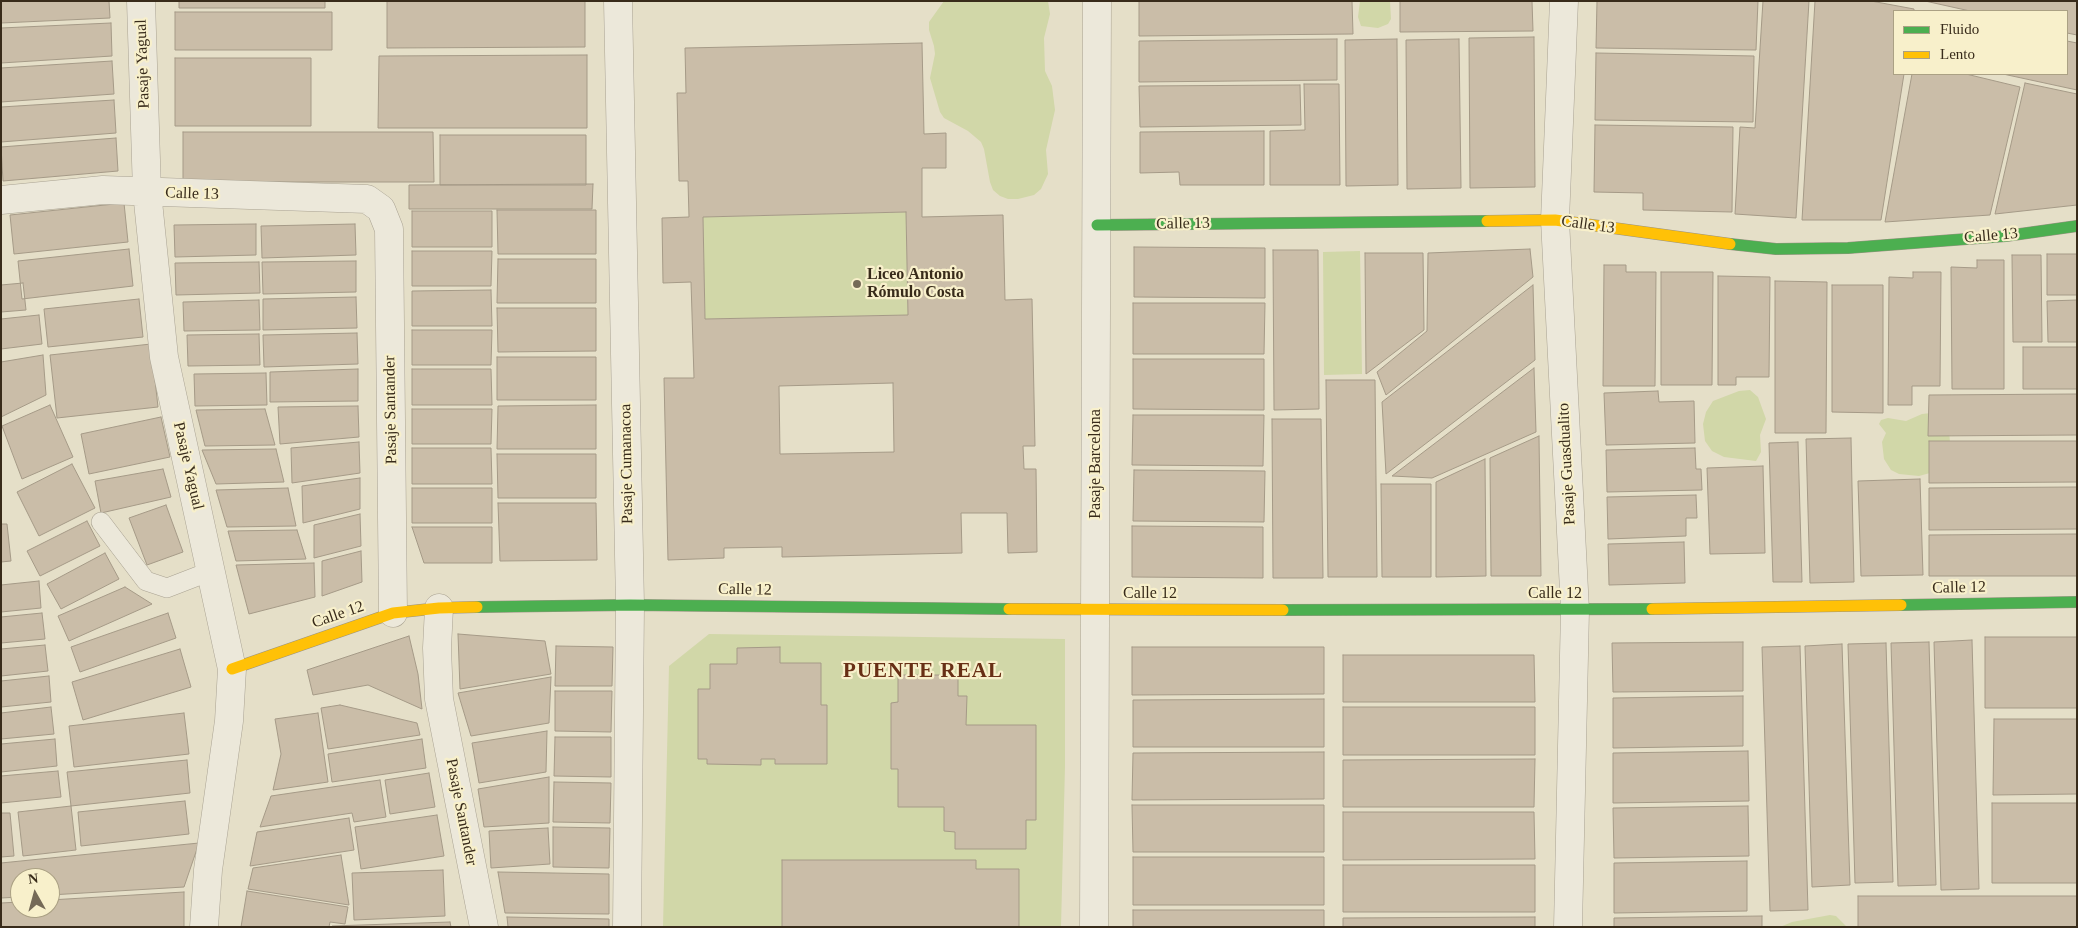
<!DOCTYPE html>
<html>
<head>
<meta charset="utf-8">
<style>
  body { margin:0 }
  #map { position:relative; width:2078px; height:928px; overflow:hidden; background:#e5dfc8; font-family:"Times New Roman",serif }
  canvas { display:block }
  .frame { position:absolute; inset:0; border:2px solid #382b1a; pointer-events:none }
  .legend { position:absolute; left:1893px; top:10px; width:175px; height:65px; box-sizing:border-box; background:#f8f0cb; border:1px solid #aba184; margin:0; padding:6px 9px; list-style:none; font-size:15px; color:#382b1a }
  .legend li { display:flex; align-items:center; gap:10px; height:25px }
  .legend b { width:25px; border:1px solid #aba184 }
  .north { position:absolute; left:10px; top:868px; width:50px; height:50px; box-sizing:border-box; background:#f8f0cb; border:1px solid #aba184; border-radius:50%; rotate:353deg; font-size:14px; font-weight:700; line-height:20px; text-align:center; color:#382b1a }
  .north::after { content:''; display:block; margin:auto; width:18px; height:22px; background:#756a57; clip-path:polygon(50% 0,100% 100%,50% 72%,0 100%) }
</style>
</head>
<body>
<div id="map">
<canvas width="2078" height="928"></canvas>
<div class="frame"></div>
<ul class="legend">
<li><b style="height:6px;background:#4caf50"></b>Fluido</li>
<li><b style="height:6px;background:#ffc107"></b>Lento</li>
</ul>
<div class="north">N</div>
</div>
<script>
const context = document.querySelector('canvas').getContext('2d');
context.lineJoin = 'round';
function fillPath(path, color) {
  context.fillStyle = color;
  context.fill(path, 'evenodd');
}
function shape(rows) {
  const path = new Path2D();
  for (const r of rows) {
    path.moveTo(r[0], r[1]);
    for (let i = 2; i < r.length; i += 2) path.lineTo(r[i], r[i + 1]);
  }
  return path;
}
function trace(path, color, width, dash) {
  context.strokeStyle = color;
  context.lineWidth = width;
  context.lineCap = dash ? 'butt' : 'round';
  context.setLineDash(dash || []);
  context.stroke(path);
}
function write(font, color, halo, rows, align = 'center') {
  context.font = font + ' "Times New Roman",serif';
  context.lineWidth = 4.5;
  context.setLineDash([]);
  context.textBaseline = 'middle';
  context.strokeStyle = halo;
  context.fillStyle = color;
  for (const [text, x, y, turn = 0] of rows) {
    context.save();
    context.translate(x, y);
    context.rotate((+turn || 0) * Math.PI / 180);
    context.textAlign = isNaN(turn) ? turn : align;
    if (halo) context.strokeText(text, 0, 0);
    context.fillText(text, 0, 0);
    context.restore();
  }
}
fillPath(shape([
  [944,1,1048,1,1050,14,1044,38,1045,71,1052,86,1055,110,1046,150,1048,174,1041,189,1034,195,1018,199,1008,199,1000,196,993,190,990,182,984,149,981,142,968,131,944,118,940,112,930,78,935,54,934,46,929,30,929,22],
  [1360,1,1390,1,1391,19,1388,24,1378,28,1361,26,1358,17],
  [906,212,908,315,705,319,703,217],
  [1360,251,1362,374,1324,375,1323,252],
  [1750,390,1758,397,1766,419,1760,435,1761,452,1756,461,1724,457,1712,451,1705,441,1703,424,1706,412,1713,401,1739,391],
  [1931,413,1949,430,1950,443,1941,470,1919,476,1899,474,1891,470,1884,459,1882,442,1886,433,1879,424,1881,420,1888,418,1906,421,1922,414],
  [709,634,1065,639,1065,766,1061,927,663,927,669,666],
  [1830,915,1836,916,1847,927,1780,927,1792,922]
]), '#d1d7a8');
const building = shape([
  [1,1,109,1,110,18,1,23,1,1],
  [179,1,325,1,325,8,179,8,179,1],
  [387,1,585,1,585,47,387,48,387,1],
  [1139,1,1352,1,1353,34,1139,36,1139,1],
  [1400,1,1532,1,1533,31,1400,32,1400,1],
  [1597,1,1758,1,1756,50,1596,48,1597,1],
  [1763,1,1809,1,1796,218,1735,214,1740,127,1755,128,1763,1],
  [1815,1,1871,1,1914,9,1914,11,1894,11,1894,74,1904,74,1881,220,1802,220,1815,1],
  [1925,1,2077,1,2077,35,2067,33,2067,11,1970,11,1925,1],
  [175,12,332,12,332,50,175,50,175,12],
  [111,23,112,56,1,63,1,28,111,23],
  [1534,37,1535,187,1470,188,1469,38,1534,37],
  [1337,39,1337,80,1139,82,1139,41,1337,39],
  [1397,39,1398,185,1346,186,1345,40,1397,39],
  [1459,39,1461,188,1407,189,1406,40,1459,39],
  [2067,41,2077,43,2077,90,2003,74,2067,74,2067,41],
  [922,43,924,134,946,133,946,168,922,168,922,217,1003,215,1005,300,1032,299,1035,446,1023,446,1024,469,1036,469,1037,552,1008,553,1007,513,961,513,962,553,782,557,782,547,724,548,724,558,668,560,664,378,694,378,691,282,663,283,662,218,689,217,688,181,679,181,677,93,686,93,685,48,922,43],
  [906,212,908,315,705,319,703,217,906,212],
  [893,383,894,452,780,454,779,386,893,383],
  [1596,53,1754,56,1753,122,1595,120,1596,53],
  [587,55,587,128,378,128,379,56,587,55],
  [175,58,311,58,311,126,175,126,175,58],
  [112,61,114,94,1,102,1,68,112,61],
  [1912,74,1966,74,2020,87,1990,215,1885,222,1912,74],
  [2025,83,2077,94,2077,205,1995,214,2025,83],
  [1304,84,1339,84,1340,185,1270,185,1270,131,1305,130,1304,84],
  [1300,85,1301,125,1140,127,1139,86,1300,85],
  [114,100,116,133,1,142,1,107,114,100],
  [1595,125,1733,127,1732,212,1643,210,1643,193,1594,192,1595,125],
  [1264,131,1264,185,1180,185,1179,172,1140,173,1140,132,1264,131],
  [183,132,433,132,434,182,183,182,183,132],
  [440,135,586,135,586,185,440,185,440,135],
  [116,138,118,171,3,181,1,147,116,138],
  [593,184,592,209,409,209,409,185,593,184],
  [124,203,128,242,14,254,10,215,124,203],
  [497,210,596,210,596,254,498,254,497,210],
  [412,211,492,211,492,247,412,247,412,211],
  [256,224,256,255,175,257,174,225,256,224],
  [355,224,356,255,262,258,261,226,355,224],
  [1134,247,1265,248,1265,298,1134,297,1134,247],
  [129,249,133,286,22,299,18,261,129,249],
  [1530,249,1533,277,1386,395,1377,372,1427,331,1428,253,1530,249],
  [1273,250,1318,250,1319,409,1274,410,1273,250],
  [412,251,492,251,491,286,412,286,412,251],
  [1365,253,1423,253,1424,330,1366,374,1365,253],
  [2047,254,2077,254,2077,295,2047,295,2047,254],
  [2012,255,2041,255,2042,342,2013,342,2012,255],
  [498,259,596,259,596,303,497,303,498,259],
  [1977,260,2004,260,2004,389,1952,389,1951,267,1977,268,1977,260],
  [356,261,356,292,263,294,262,262,356,261],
  [259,262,260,293,176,295,175,263,259,262],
  [1604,265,1626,265,1626,272,1656,272,1655,386,1603,386,1604,265],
  [1661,272,1713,272,1712,385,1661,385,1661,272],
  [1913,272,1941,272,1940,386,1912,386,1912,405,1888,405,1889,277,1913,278,1913,272],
  [1718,276,1770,277,1769,377,1736,377,1736,385,1718,385,1718,276],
  [1775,281,1827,282,1826,433,1775,433,1775,281],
  [23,283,26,310,1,312,1,285,23,283],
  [1533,285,1535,360,1386,474,1382,402,1533,285],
  [1832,285,1883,285,1883,413,1832,412,1832,285],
  [491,290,492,326,412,326,412,291,491,290],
  [356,297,357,328,263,330,263,299,356,297],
  [139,299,143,337,48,347,44,309,139,299],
  [259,300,260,330,184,331,183,302,259,300],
  [2077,300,2077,342,2048,342,2047,301,2077,300],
  [1133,303,1265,303,1264,354,1133,354,1133,303],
  [497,308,596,308,596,351,498,352,497,308],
  [39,315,42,344,1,349,1,319,39,315],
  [412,330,492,330,491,365,412,365,412,330],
  [357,333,358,364,264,367,263,335,357,333],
  [259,334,260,365,188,366,187,335,259,334],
  [151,344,158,407,57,418,50,355,151,344],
  [2023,347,2077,347,2077,389,2023,389,2023,347],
  [43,355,46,395,1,417,1,362,43,355],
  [497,357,596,357,596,400,497,400,497,357],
  [1133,359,1264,359,1264,410,1133,409,1133,359],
  [1534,368,1536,432,1432,478,1392,476,1534,368],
  [358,369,358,401,270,402,270,372,358,369],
  [412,369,491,369,492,405,412,405,412,369],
  [266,373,267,405,195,406,194,374,266,373],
  [1326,380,1375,380,1377,577,1328,577,1326,380],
  [1658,391,1659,402,1694,401,1695,443,1606,445,1604,393,1658,391],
  [2077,394,2077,435,1928,436,1929,395,2077,394],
  [50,405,73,457,22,479,2,426,50,405],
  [596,405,596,449,497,449,498,406,596,405],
  [358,406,359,437,280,444,278,407,358,406],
  [265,409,275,445,205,446,196,410,265,409],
  [412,409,492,409,491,444,412,444,412,409],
  [1133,415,1264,415,1263,466,1132,465,1133,415],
  [161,417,170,457,89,474,81,434,161,417],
  [1272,419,1321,419,1323,578,1273,578,1272,419],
  [1539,436,1541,576,1491,576,1490,458,1539,436],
  [1851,438,1854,582,1810,583,1806,439,1851,438],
  [1929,441,2077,441,2077,482,1929,483,1929,441],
  [359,442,360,473,292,483,291,448,359,442],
  [1798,442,1802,582,1773,582,1769,443,1798,442],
  [412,448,491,448,492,484,412,484,412,448],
  [1695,448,1696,469,1701,469,1702,490,1607,492,1606,450,1695,448],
  [276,449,284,482,216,484,202,450,276,449],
  [497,454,596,454,596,498,498,498,497,454],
  [1485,459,1486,576,1436,577,1436,482,1485,459],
  [72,464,95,508,39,536,17,492,72,464],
  [1763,466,1765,553,1710,554,1707,468,1763,466],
  [163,469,171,497,101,513,95,481,163,469],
  [1134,470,1265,471,1264,522,1133,521,1134,470],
  [360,478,360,509,303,523,302,486,360,478],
  [1920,479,1923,575,1861,576,1858,481,1920,479],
  [1381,484,1431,484,1431,577,1382,577,1381,484],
  [2077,487,2077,529,1929,530,1929,488,2077,487],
  [288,488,296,526,227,527,216,490,288,488],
  [412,488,492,488,492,523,412,523,412,488],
  [1696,495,1697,518,1686,518,1686,536,1608,539,1607,497,1696,495],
  [498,503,596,503,597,560,500,561,498,503],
  [166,505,183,552,147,565,129,518,166,505],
  [360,514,361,546,314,558,314,525,360,514],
  [87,521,100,546,40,576,27,551,87,521],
  [1,524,7,524,11,561,1,562,1,524],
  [1132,526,1263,527,1263,578,1132,577,1132,526],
  [412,527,492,527,492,563,424,563,412,527],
  [297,530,306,559,236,561,228,531,297,530],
  [2077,534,2077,576,1929,576,1929,535,2077,534],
  [1684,542,1685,583,1609,585,1608,544,1684,542],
  [361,551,362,582,322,596,322,561,361,551],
  [105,553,119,579,61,609,47,584,105,553],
  [314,563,315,597,249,614,236,565,314,563],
  [39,581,41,608,1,612,1,585,39,581],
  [125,587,152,604,69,641,58,616,125,587],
  [42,613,45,639,1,643,1,617,42,613],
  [168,613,176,638,80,672,71,647,168,613],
  [458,634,545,641,551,674,460,689,458,634],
  [409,636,418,674,422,709,368,685,313,695,307,670,409,636],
  [1985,637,2077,637,2077,708,1985,708,1985,637],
  [1972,640,1979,889,1941,890,1934,642,1972,640],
  [1743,642,1743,691,1613,692,1612,643,1743,642],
  [1929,642,1936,885,1898,886,1891,643,1929,642],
  [1886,643,1893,882,1855,883,1848,644,1886,643],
  [1842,644,1850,885,1812,887,1805,646,1842,644],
  [45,645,48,671,1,676,1,649,45,645],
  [556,646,613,647,612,686,555,686,556,646],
  [1800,646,1808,910,1770,911,1762,647,1800,646],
  [780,647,780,663,821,663,821,705,827,705,827,764,775,764,775,759,761,759,761,765,707,764,707,759,698,759,698,689,710,689,710,664,737,664,737,648,780,647],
  [1132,647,1324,647,1324,694,1132,695,1132,647],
  [180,649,191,687,83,720,72,682,180,649],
  [1343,655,1534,655,1535,702,1343,702,1343,655],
  [898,675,958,675,958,696,967,696,966,725,1036,725,1036,820,1026,820,1026,849,955,849,955,832,944,831,944,807,898,807,898,769,891,769,891,703,898,702,898,675],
  [49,676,51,702,1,707,1,681,49,676],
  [551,677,549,723,471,736,458,693,551,677],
  [555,691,612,691,611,732,555,731,555,691],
  [1743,696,1743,746,1613,748,1613,698,1743,696],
  [1324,699,1324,747,1133,747,1133,700,1324,699],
  [340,705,417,723,420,735,328,749,321,708,340,705],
  [51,707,54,734,1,739,1,713,51,707],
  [1343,707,1535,707,1535,755,1343,755,1343,707],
  [184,713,189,754,74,767,69,726,184,713],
  [318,713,328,782,273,790,281,754,275,719,318,713],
  [1994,719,2077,719,2077,794,1993,795,1994,719],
  [547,731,546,772,479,783,472,743,547,731],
  [555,737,611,737,611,777,554,776,555,737],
  [55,739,57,766,1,772,1,744,55,739],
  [422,739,426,768,332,782,328,754,422,739],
  [1748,751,1749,801,1613,803,1613,753,1748,751],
  [1324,752,1324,799,1132,800,1133,753,1324,752],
  [1535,759,1534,807,1343,807,1343,760,1535,759],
  [187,760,190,793,71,806,67,772,187,760],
  [58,771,61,797,1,803,1,776,58,771],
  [429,773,435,807,390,814,385,780,429,773],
  [549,777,549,823,484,827,478,789,549,777],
  [380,780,386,817,354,822,352,813,260,827,271,796,380,780],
  [554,782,611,783,610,823,553,822,554,782],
  [185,801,189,834,81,846,78,812,185,801],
  [1992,803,2077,803,2077,883,1992,883,1992,803],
  [1132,805,1324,805,1324,852,1133,852,1132,805],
  [71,806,76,850,23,856,18,812,71,806],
  [1748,806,1749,856,1614,858,1613,808,1748,806],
  [1343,812,1534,812,1535,859,1343,860,1343,812],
  [1,813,10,813,14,856,1,857,1,813],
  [437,815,444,856,361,869,355,827,437,815],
  [349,818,354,850,250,866,257,832,349,818],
  [553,827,610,828,609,868,553,867,553,827],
  [548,828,550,864,491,868,489,831,548,828],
  [199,843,184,887,50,895,50,878,20,878,20,897,1,898,1,863,199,843],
  [341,855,349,905,248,889,253,868,341,855],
  [1133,857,1324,857,1324,905,1133,905,1133,857],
  [782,860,976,860,976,869,1019,869,1019,927,782,927,782,860],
  [1747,861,1747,911,1614,913,1614,863,1747,861],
  [1343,865,1535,865,1535,912,1343,912,1343,865],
  [443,870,445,916,354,920,352,873,443,870],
  [498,872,609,874,609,914,505,913,498,872],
  [247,891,348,907,345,924,330,922,329,927,241,927,247,891],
  [184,892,184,927,1,927,1,903,20,902,20,908,50,908,50,900,184,892],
  [1858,896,2077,896,2077,927,1858,927,1858,896],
  [1133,910,1324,910,1324,927,1133,927,1133,910],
  [1762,916,1762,927,1614,927,1614,918,1762,916],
  [507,917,609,919,609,927,508,927,507,917],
  [1535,917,1535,927,1343,927,1343,918,1535,917],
  [450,922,451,927,332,927,332,926,450,922]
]);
fillPath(building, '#cabda8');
trace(building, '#a59a87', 1);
const lane = shape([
  [101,522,146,581,167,588,211,571]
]);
const street = shape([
  [141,1,147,192,164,357,232,669,229,721,208,870,204,927],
  [618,1,630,605,627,927],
  [1564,1,1555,220,1575,610,1568,927],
  [1,200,103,190,367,199,381,209,389,229,393,613],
  [439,608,437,648,439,699,484,927],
  [1094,927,1097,1]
]);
const fast = shape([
  [1097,225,1487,221],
  [1730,244,1776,249,1848,248,2006,236,2077,226],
  [1901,605,2077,602],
  [477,607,630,605,1009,609],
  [1283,610,1652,609]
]);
const slow = shape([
  [1487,221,1555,220,1730,244],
  [1009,609,1283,610],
  [1652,609,1901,605],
  [232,669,393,613,439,608,477,607]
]);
trace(lane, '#a9a292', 20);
trace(street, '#a9a292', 29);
trace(fast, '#999282', 12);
trace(slow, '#999282', 12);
trace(lane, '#ece8da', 19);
trace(street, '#ece8da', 28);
trace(fast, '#4caf50', 11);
trace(slow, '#ffc107', 11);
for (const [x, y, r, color] of [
  [857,284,5,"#756a57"]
]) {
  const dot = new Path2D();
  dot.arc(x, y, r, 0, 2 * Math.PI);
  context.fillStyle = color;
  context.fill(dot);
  trace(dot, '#f8f0cb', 2);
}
write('16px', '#382b1a', '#f8f0cb', [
  ["Pasaje Yagual",143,64,-92],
  ["Calle 13",192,194,2],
  ["Calle 13",1183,224,-1],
  ["Calle 13",1588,225,8],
  ["Calle 13",1991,236,-5],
  ["Pasaje Santander",391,410,-91],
  ["Pasaje Cumanacoa",627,464,-91],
  ["Pasaje Barcelona",1096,464,-90],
  ["Pasaje Guasdualito",1567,464,-93],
  ["Pasaje Yagual",188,466,77],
  ["Calle 12",1959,588,-1],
  ["Calle 12",745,590,1],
  ["Calle 12",1150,594],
  ["Calle 12",1555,594],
  ["Calle 12",338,615,-19],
  ["Pasaje Santander",461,812,79]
]);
write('bold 16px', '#382b1a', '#f8f0cb', [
  ["Liceo Antonio",867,275],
  ["Rómulo Costa",867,293]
], 'left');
context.letterSpacing = '1px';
write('bold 21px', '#682f15', '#f8f0cb', [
  ["PUENTE REAL",923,672]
]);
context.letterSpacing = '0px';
</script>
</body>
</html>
